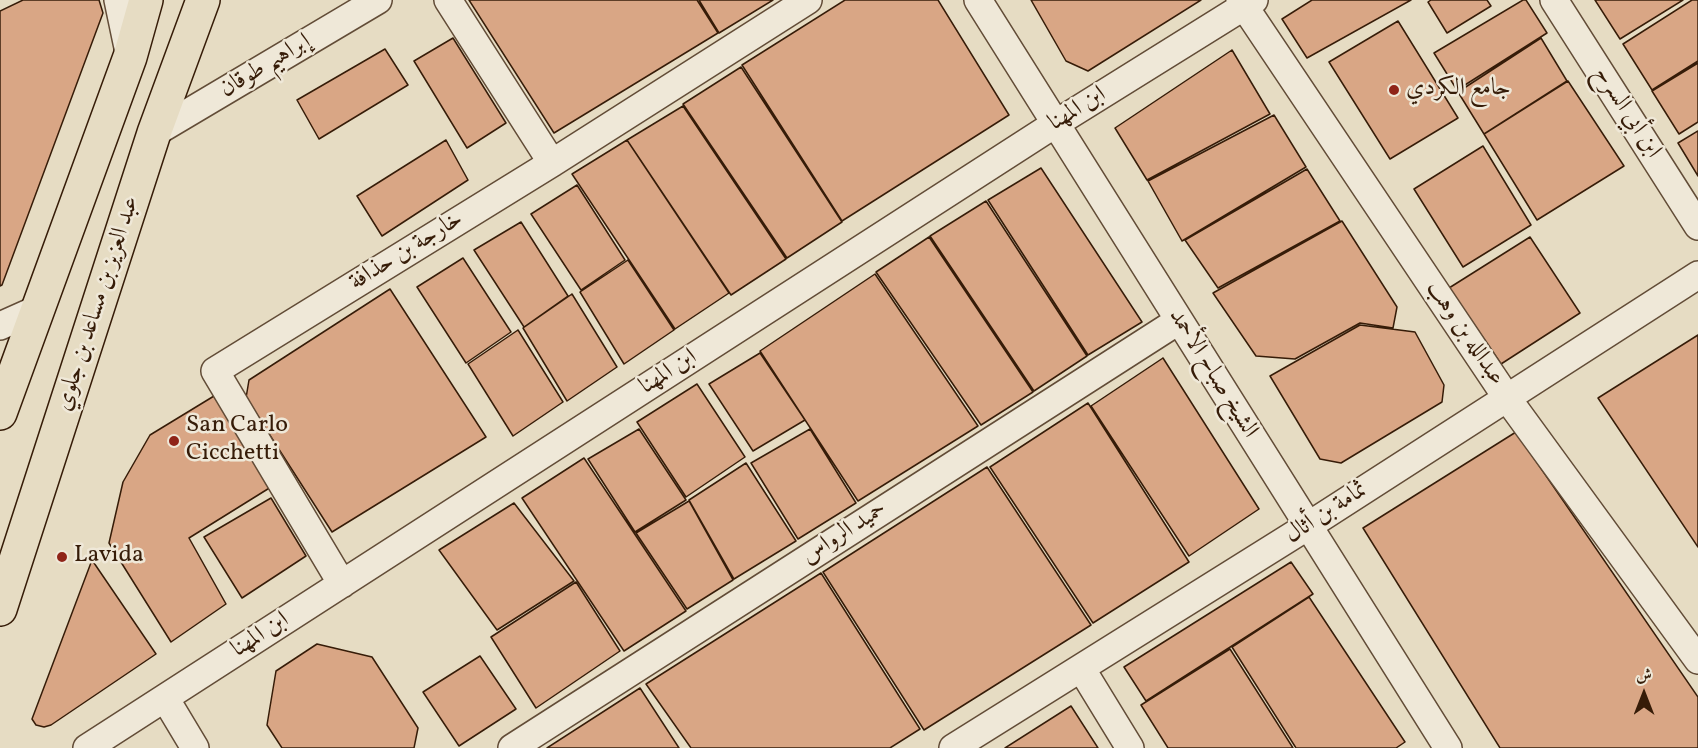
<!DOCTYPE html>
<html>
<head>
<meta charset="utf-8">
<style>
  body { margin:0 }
  #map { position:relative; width:1698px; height:748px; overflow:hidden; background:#e6dcc3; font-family:Vollkorn,Amiri,serif }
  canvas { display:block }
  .north { position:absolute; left:1614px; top:664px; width:60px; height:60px; -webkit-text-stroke:4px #efe8d8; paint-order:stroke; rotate:0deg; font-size:16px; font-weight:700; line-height:24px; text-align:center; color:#361c08 }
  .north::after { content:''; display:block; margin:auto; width:21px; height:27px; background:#361c08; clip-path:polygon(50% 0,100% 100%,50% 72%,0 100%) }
</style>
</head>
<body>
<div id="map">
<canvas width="1698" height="748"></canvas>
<div class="north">ش</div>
</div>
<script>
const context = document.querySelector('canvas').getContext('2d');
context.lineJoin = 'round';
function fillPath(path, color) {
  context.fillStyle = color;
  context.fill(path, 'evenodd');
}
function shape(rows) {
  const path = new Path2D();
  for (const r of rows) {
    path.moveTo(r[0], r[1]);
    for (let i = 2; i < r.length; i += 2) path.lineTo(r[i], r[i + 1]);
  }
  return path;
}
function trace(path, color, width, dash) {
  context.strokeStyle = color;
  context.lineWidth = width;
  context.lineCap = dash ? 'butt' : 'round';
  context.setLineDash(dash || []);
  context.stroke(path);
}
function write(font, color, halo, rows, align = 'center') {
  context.font = font + ' Vollkorn,Amiri,serif';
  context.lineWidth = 5;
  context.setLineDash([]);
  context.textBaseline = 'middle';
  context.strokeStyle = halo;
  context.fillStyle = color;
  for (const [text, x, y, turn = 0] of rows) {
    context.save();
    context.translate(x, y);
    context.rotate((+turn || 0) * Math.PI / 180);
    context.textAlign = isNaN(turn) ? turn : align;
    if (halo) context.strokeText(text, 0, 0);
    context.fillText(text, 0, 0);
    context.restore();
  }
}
const building = shape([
  [23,0,99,0,103,13,2,285,0,286,0,11,23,0],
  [469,0,697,0,718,33,554,133,469,0],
  [699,0,773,0,719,33,699,0],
  [845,0,938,0,1009,115,842,221,742,65,845,0],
  [1031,0,1201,0,1088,71,1066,61,1031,0],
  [1312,0,1411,0,1307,58,1282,19,1312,0],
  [1431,0,1487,0,1491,6,1447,33,1428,2,1431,0],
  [1523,0,1526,0,1547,33,1457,90,1434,53,1523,0],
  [1595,0,1683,0,1620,39,1595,0],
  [1692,0,1698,0,1698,61,1652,90,1623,44,1692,0],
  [1398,21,1458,118,1390,159,1329,62,1398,21],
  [453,38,506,123,467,148,414,61,453,38],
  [1541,38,1567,81,1484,134,1458,92,1541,38],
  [385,49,408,85,319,139,297,100,385,49],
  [1232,50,1270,114,1147,180,1115,128,1232,50],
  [1698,63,1698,122,1679,134,1652,91,1698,63],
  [741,67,842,222,787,258,683,104,741,67],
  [1568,81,1624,166,1537,220,1484,134,1568,81],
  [683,106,786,259,731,295,627,140,683,106],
  [1274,115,1306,167,1182,241,1148,181,1274,115],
  [1698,131,1698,176,1678,143,1698,131],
  [446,140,468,180,382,236,357,196,446,140],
  [627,140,729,293,675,329,572,174,627,140],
  [1483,146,1531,225,1463,267,1414,189,1483,146],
  [1041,168,1142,322,1088,355,988,200,1041,168],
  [1307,169,1340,221,1218,288,1185,240,1307,169],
  [577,185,625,260,581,290,531,214,577,185],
  [986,201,1087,356,1034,391,930,236,986,201],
  [1342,221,1397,307,1393,328,1360,323,1295,359,1256,356,1213,293,1342,221],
  [521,222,568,296,524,327,474,250,521,222],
  [929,237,1033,392,981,425,876,272,929,237],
  [1530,237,1580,313,1501,364,1449,288,1530,237],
  [463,258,511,332,466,363,417,287,463,258],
  [628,260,674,330,624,364,580,292,628,260],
  [875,274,978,426,858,501,760,351,875,274],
  [390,289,486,437,332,532,246,398,249,380,390,289],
  [572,294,617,367,567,401,523,328,572,294],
  [1360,325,1415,332,1444,385,1442,402,1341,463,1320,459,1270,376,1360,325],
  [518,330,563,402,513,436,468,364,518,330],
  [1698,335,1698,547,1598,398,1698,335],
  [760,353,805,420,753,451,709,384,760,353],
  [1163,358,1259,509,1189,556,1091,406,1163,358],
  [697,384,745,457,686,497,637,422,697,384],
  [214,396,271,487,189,538,226,604,171,642,109,543,123,482,150,435,214,396],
  [1088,403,1189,562,1093,623,990,467,1088,403],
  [639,429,686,500,635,532,588,459,639,429],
  [810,429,856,503,798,539,751,463,810,429],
  [1516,432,1698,697,1698,748,1500,748,1363,528,1516,432],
  [584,458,686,611,624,651,522,498,584,458],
  [746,463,796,541,734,579,689,500,746,463],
  [987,467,1091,625,924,730,823,572,987,467],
  [271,498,306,556,242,598,204,537,271,498],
  [689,501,733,580,687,609,636,533,689,501],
  [514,503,574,581,497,630,439,550,514,503],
  [92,560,156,654,51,725,44,727,36,725,32,719,92,560],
  [1291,562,1313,594,1146,701,1124,667,1291,562],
  [821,573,920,729,890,748,691,748,646,684,821,573],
  [576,582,620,651,536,708,491,637,576,582],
  [1309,597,1405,742,1396,748,1296,748,1232,647,1309,597],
  [317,644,372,657,418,728,414,748,282,748,267,725,276,671,317,644],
  [1230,649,1293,748,1168,748,1141,705,1230,649],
  [480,656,516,709,459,746,423,692,480,656],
  [640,688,679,748,547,748,640,688],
  [1071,706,1098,748,1005,748,1071,706]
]);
fillPath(building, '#d9a685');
trace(building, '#361c08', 1.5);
const minor = shape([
  [118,0,130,57],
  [448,0,552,163],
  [978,0,1448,748],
  [1240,0,1507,398,1698,660],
  [1554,0,1698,226],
  [154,133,378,0],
  [0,326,38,309],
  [342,584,215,371,552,163,808,0],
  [1081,668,1130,748],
  [165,698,195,748],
  [87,748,1055,124,1254,0],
  [512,748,1178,321],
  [953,748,1308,526,1698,275]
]);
const primary = shape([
  [0,413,130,57,146,0],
  [0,609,154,133,203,0]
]);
trace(minor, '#624c37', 30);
trace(primary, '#361c08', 36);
trace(minor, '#efe8d8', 27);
trace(primary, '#e6dcc3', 33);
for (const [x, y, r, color] of [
  [1394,90,6,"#8f2418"],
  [174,441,6,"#8f2418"],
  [62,557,6,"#8f2418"]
]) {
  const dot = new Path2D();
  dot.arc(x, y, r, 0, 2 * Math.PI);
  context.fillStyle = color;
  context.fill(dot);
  trace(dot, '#efe8d8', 2);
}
write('24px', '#361c08', '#efe8d8', [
  ["إبراهيم طوقان",266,67,-31],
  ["ابن المهنا",1078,110,-32],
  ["ابن أبي السرح",1626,113,57],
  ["خارجة بن حذافة",407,252,-32],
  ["عبد العزيز بن مساعد بن جلوي",99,304,-72],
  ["عبدالله بن وهب",1464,334,56],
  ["ابن المهنا",669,373,-33],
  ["الشيخ صباح الأحمد",1212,374,58],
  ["ثمامة بن أثال",1327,514,-33],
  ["حميد الرواس",845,534,-33],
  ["ابن المهنا",261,636,-33]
]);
write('24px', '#361c08', '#efe8d8', [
  ["جامع الكردي",1406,90],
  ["San Carlo",186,427],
  ["Cicchetti",186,455],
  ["Lavida",74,557]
], 'left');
</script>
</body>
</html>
